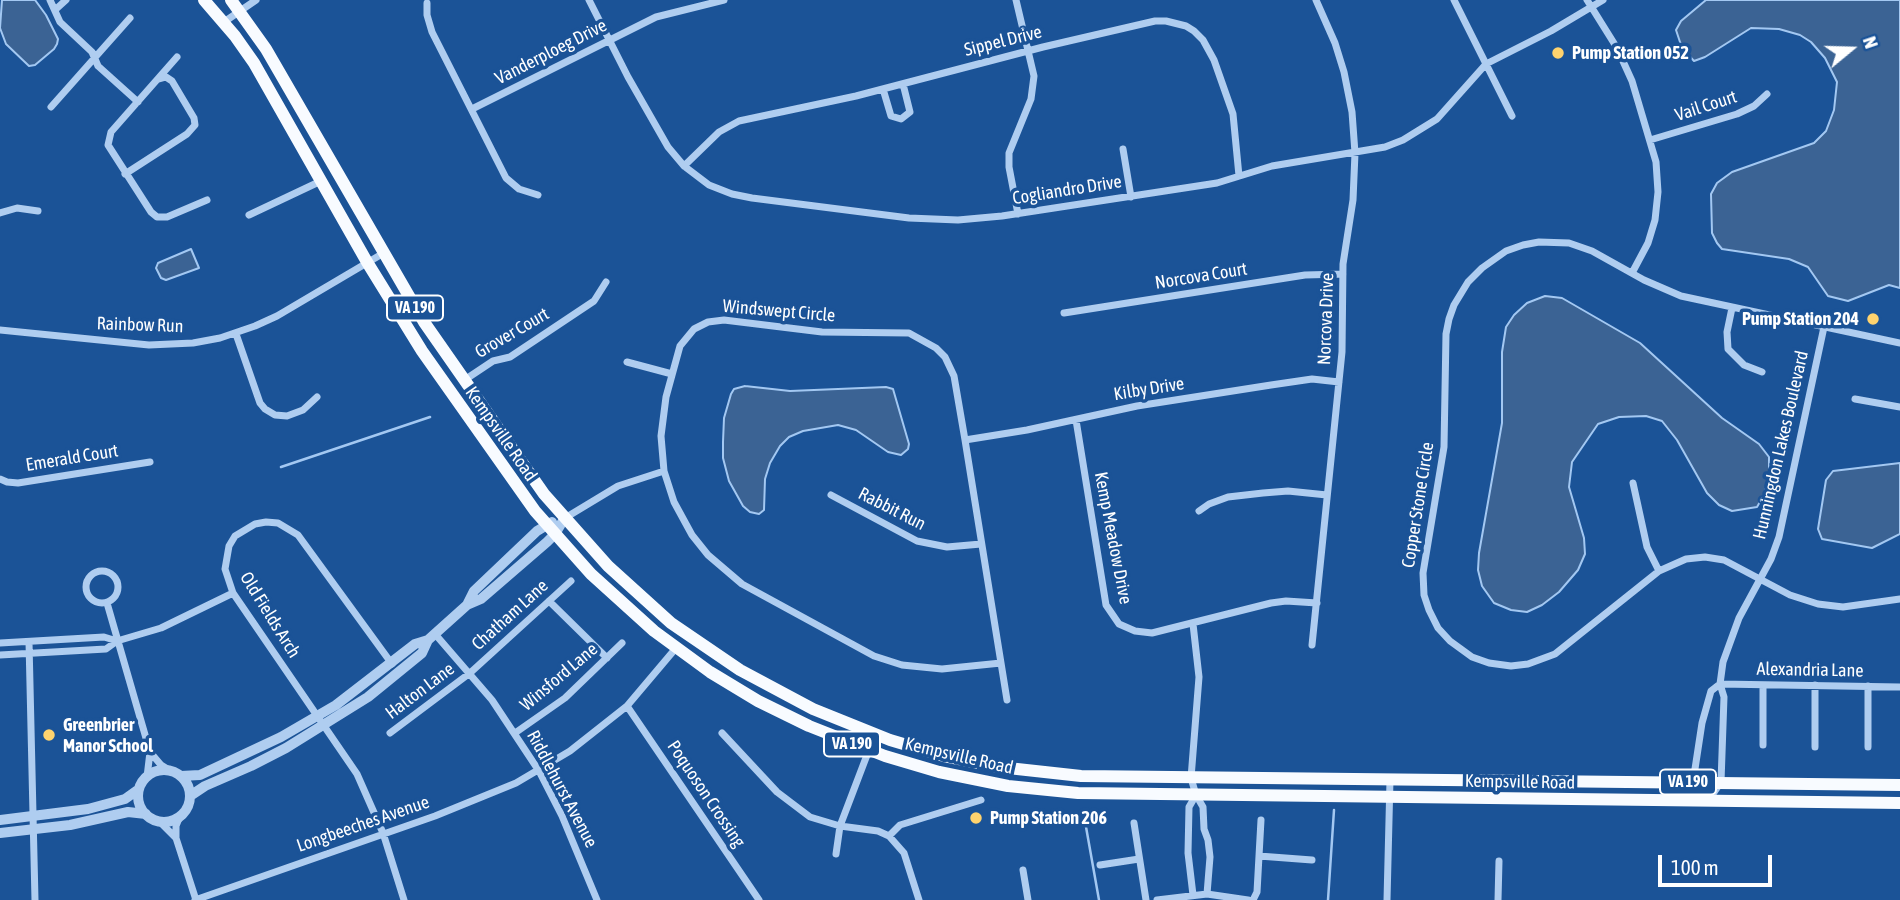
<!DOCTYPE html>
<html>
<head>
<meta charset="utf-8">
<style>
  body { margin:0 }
  #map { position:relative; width:1900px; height:900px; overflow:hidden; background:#1b5397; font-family:"Asap Condensed",sans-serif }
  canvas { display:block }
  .north { position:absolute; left:1816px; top:14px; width:70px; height:70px; -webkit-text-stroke:5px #1b5397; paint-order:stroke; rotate:71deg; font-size:19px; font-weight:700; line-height:28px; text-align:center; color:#fff }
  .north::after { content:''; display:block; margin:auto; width:24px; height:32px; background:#fff; clip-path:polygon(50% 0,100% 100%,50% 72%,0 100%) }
  .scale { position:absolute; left:1658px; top:855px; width:114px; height:32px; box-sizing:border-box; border:4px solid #fff; border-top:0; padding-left:9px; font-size:21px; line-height:24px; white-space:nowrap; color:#fff; -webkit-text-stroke:5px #1b5397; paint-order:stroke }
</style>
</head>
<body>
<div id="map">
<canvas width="1900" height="900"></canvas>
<div class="north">N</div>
<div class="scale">100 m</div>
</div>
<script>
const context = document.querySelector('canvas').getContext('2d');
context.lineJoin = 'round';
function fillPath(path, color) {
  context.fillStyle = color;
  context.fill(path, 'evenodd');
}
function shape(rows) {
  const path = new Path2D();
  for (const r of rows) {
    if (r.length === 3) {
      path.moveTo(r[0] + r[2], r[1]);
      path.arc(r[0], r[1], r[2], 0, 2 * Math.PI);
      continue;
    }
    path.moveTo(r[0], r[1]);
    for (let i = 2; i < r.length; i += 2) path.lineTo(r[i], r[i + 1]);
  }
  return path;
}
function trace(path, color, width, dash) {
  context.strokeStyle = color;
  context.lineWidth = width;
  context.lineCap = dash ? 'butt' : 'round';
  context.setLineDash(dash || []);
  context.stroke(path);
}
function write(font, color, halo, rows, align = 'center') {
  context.font = font + ' "Asap Condensed",sans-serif';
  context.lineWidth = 7;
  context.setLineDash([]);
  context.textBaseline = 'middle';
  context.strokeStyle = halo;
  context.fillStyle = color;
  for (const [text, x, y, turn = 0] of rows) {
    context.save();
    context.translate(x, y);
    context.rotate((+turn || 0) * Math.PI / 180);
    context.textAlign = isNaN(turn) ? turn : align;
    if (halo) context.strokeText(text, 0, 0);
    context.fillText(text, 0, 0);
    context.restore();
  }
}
const water = shape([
  [2,0,35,0,46,15,58,39,57,44,54,49,35,65,29,66,6,44,0,28,2,0],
  [1706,0,1900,0,1900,288,1889,285,1848,301,1828,296,1808,267,1789,259,1722,249,1717,243,1712,233,1711,194,1717,183,1732,172,1814,143,1826,131,1834,110,1837,82,1825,58,1811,42,1800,35,1779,29,1751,28,1705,57,1694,61,1682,48,1676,30,1681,21,1706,0],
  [191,249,199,268,166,280,161,278,156,268,158,263,191,249],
  [1545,296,1562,298,1640,343,1722,418,1759,444,1769,457,1769,472,1764,495,1757,507,1732,511,1719,505,1707,493,1677,440,1662,421,1646,416,1619,417,1598,424,1572,462,1569,487,1584,538,1585,554,1578,570,1559,592,1542,605,1527,612,1511,610,1494,603,1482,586,1478,570,1479,553,1502,423,1502,352,1506,327,1514,315,1527,303,1545,296],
  [745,386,790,391,886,387,893,389,909,444,908,449,901,455,888,452,856,430,838,425,803,431,789,437,780,446,770,463,765,479,764,510,759,514,750,512,743,506,729,481,723,458,723,442,724,418,731,394,734,389,745,386],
  [1900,463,1900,534,1872,548,1822,539,1818,529,1826,480,1833,471,1900,463]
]);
fillPath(water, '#3b6394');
trace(water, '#a3c8f2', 2);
trace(shape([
  [281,467,430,417],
  [1083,810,1099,900],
  [1328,900,1334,810]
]), '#a3c8f2', 2.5);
trace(shape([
  [50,0,60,22,92,52,98,66,138,102],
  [589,0,628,77,668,147,684,166,709,185,732,194,752,198,909,218,958,220,1002,216,1217,183,1272,166,1385,147,1403,140,1437,119,1486,64,1551,31,1603,0],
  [1016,0,1034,76,1031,99,1009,153,1009,167,1018,214],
  [1454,0,1512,116],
  [1587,0,1617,48,1632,81,1656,162,1658,192,1655,220,1648,243,1632,273],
  [427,3,427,15,432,32,506,178,519,189,538,195],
  [55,10,66,0],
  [224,22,256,0],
  [177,57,111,132,108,145,151,212,157,217,167,217,207,200],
  [883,89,891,116,901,119,910,112,903,84],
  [51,107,130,18],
  [472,109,656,17,724,0],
  [1650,140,1737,114,1754,106,1767,94],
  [1123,149,1131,197],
  [684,166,719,132,739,121,856,96,1043,47,1155,21,1166,21,1186,26,1194,31,1203,40,1214,60,1233,114,1239,176],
  [125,174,187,134,195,125,194,118,172,81,166,77,159,79],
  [0,213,17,208,38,211],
  [249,215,321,181],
  [1732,308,1727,332,1728,349,1744,365,1762,372],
  [1064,313,1305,275,1343,274],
  [0,330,149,345,193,343,220,338,255,326,277,316,382,254],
  [236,334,260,403,265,409,275,415,287,416,303,410,317,397],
  [1900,343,1681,296,1644,280,1592,251,1569,243,1539,242,1523,245,1506,251,1482,268,1468,282,1454,305,1449,319,1446,334,1444,447,1423,573,1424,595,1429,610,1438,628,1450,641,1472,657,1489,663,1511,666,1528,664,1555,654,1659,571,1686,559,1705,557,1724,560,1790,595,1818,604,1843,607,1900,599],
  [627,362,672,374],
  [463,381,493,361,510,357,594,301,606,282],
  [1855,399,1900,407],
  [1076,420,1106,605,1119,624,1135,631,1152,633,1271,603,1286,601,1317,603],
  [965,440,1027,430,1137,406,1271,385,1312,379,1339,382],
  [0,479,7,482,18,483,150,462],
  [1633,483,1647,547,1659,571],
  [831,495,917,541,947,547,981,544],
  [1199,511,1209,504,1228,497,1263,493,1288,491,1327,495],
  [565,518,618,486,664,471],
  [102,587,16],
  [549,601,607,658],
  [107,603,150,752],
  [1193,624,1199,677,1191,778,1196,795,1203,807,1204,829,1208,840,1210,857,1207,894],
  [435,634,492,700,539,771,562,816,597,900],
  [29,642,35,900],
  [0,643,104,637,117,641],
  [1312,645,1342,352,1343,264,1353,200,1355,153,1352,112,1344,72,1335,43,1316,0],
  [0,655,106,649,117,641,161,628,233,593],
  [1001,663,942,669,902,665,874,656,742,584,708,555,692,535,674,502,664,471,661,436,666,397,680,346,694,329,708,322,724,320,822,332,909,333,936,348,945,357,954,376,965,440,1007,700],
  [392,664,298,535,278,523,266,522,255,524,235,536,229,546,225,569,233,593,357,774,383,833,404,900],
  [1720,684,1711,691,1702,723,1693,782,1708,801,1721,782,1724,697,1720,684,1723,662,1739,618,1771,559,1779,537,1824,327],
  [1720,684,1900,687],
  [1868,686,1868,747],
  [627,706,759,900],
  [390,733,470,673,571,581],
  [515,733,565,698,622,643],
  [722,733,777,792,810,817,840,826,878,831,889,836,904,853,919,900],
  [1763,745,1763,685],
  [1815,747,1815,685],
  [147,777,150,752,161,765,169,770],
  [159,821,176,838,176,826,180,816],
  [1134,823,1146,900],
  [889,836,900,825,981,800],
  [176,838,196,900],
  [836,854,840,826,875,734],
  [1259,856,1312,860],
  [1100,865,1139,859],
  [1023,870,1028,900],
  [1193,895,1188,853,1189,807,1196,795],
  [195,900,435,816,516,783,570,751,627,706,676,648],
  [1157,900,1207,894,1248,900],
  [1253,900,1257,892,1261,820],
  [1387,900,1390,780],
  [1498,900,1499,861]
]), '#afcdf0', 7);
trace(shape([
  [467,605,474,591,537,531,552,522],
  [164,796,26],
  [181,776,200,775,281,737,336,705,415,644,428,640],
  [190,796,205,786,251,766,286,748,368,697,422,653,428,640,467,605,481,599,547,542,555,534,564,519],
  [0,820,88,809,125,799,139,789],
  [0,833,70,825,128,812,146,814]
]), '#afcdf0', 10);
trace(shape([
  [204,0,235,36,254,63,367,262,422,351,535,511,591,574,654,631,710,672,758,701,809,726,885,756,939,772,1008,786,1078,793,1900,803],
  [231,0,266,49,424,322,544,494,608,566,671,623,740,670,813,709,890,740,944,756,999,767,1081,776,1900,785]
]), '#f8fbff', 12);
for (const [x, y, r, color] of [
  [1558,53,7,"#ffd36e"],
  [1873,319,7,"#ffd36e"],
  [49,735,7,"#ffd36e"],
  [976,818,7,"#ffd36e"]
]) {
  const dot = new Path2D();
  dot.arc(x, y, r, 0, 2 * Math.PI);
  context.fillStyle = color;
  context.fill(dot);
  trace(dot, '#1b5397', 2.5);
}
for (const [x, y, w] of [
  [415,308,56],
  [852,744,56],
  [1688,782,56]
]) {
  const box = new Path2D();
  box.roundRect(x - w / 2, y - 12.5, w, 25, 5);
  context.fillStyle = '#1b5397';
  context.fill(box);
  trace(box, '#fff', 2);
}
write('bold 16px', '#fff', null, [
  ["VA 190",415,308],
  ["VA 190",852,744],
  ["VA 190",1688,782]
]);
write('18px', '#fff', '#1b5397', [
  ["Sippel Drive",1003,41,-14],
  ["Vanderploeg Drive",551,52,-27],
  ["Vail Court",1706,106,-18],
  ["Cogliandro Drive",1067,190,-9],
  ["Norcova Court",1201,276,-9],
  ["Windswept Circle",779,311,5],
  ["Norcova Drive",1326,319,-88],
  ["Rainbow Run",140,325,2],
  ["Grover Court",512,333,-30],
  ["Kilby Drive",1149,389,-9],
  ["Kempsville Road",501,434,55],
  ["Hunningdon Lakes Boulevard",1781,445,-77],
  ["Emerald Court",72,458,-9],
  ["Copper Stone Circle",1418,505,-81],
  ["Rabbit Run",892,509,27],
  ["Kemp Meadow Drive",1113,538,79],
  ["Old Fields Arch",270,615,58],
  ["Chatham Lane",510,615,-42],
  ["Alexandria Lane",1810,670,1],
  ["Winsford Lane",559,677,-40],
  ["Halton Lane",420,691,-37],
  ["Kempsville Road",959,756,13],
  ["Kempsville Road",1520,782,1],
  ["Riddlehurst Avenue",562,789,62],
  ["Poquoson Crossing",706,794,56],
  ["Longbeeches Avenue",363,824,-19]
]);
write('bold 18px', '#fff', '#1b5397', [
  ["Pump Station 052",1572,53],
  ["Pump Station 204",1859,319,"right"],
  ["Greenbrier",63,725],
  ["Manor School",63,746],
  ["Pump Station 206",990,818]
], 'left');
</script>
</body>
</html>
